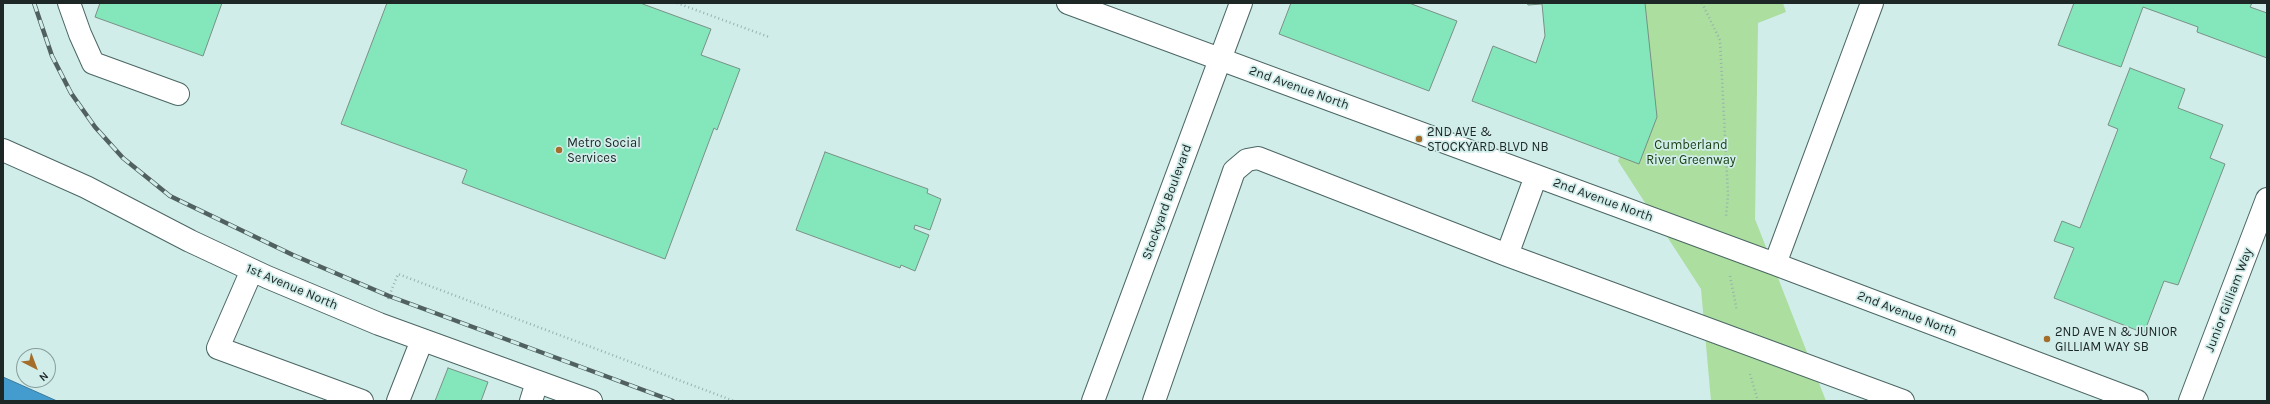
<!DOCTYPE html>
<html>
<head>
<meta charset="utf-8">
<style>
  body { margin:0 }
  #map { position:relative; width:2270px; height:404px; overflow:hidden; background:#d0edea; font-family:Karla,sans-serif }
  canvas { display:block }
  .frame { position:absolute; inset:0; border:4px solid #1c2726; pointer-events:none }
  .north { position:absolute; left:16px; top:348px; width:40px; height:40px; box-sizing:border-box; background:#d0edea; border:1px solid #889e9c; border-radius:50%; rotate:138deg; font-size:11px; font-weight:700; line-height:16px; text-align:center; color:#1c2726 }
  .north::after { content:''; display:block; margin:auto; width:14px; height:18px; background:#a56d2a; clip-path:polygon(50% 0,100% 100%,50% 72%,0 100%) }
</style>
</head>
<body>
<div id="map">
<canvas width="2270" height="404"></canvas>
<div class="frame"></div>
<div class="north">N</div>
</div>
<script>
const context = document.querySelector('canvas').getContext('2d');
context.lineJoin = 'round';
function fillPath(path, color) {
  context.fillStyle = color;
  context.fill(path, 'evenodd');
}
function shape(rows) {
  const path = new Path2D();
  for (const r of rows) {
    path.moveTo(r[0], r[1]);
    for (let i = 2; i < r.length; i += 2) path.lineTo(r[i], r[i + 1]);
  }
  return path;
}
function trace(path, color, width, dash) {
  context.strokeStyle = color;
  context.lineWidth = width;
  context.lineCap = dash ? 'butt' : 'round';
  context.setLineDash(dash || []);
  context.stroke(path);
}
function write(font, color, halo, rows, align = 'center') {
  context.font = font + ' Karla,sans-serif';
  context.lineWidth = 3.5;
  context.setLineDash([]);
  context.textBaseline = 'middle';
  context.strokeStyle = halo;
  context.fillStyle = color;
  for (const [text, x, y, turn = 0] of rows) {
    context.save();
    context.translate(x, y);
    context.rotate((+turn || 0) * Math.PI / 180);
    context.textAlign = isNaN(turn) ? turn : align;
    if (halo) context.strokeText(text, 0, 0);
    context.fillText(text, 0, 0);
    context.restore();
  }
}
fillPath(shape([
  [1642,3,1783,3,1786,12,1758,23,1755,219,1826,401,1711,401,1701,289,1618,161,1646,87]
]), '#abde9f');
const water = shape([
  [3,377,57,401,3,401,3,377]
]);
fillPath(water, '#449cce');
trace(water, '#38799c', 1);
const building = shape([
  [100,3,222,3,203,56,95,17,100,3],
  [387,3,640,3,711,29,701,55,740,69,717,130,714,128,665,259,462,183,467,170,341,124,387,3],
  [1291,3,1409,3,1457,21,1429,91,1279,34,1291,3],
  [1527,3,1645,3,1657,117,1639,164,1472,101,1493,46,1536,63,1545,36,1542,4,1528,5,1527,3],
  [2074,3,2252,3,2250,7,2267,13,2267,58,2197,32,2198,27,2143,7,2121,67,2058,45,2074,3],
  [2130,68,2185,89,2178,108,2223,125,2210,158,2225,164,2178,285,2164,281,2144,333,2054,298,2074,248,2054,241,2062,221,2080,228,2118,129,2108,125,2130,68],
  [825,152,928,189,927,193,941,199,930,230,915,225,914,229,929,235,915,271,901,265,900,268,796,230,825,152],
  [448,368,488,382,481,401,435,401,448,368]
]);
fillPath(building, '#84e7bc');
trace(building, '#799085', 1);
const minor = shape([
  [69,3,80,34,93,63,178,94],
  [1068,3,1775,264,2137,401],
  [3,150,86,187,190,241,267,277,379,324,591,401],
  [1507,255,1536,176],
  [1775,264,1872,3],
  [252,270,218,348,362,401],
  [398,401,422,340],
  [531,401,537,382],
  [1093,401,1241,3],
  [1154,401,1234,171,1247,160,1258,158,1507,255,1903,401],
  [2190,401,2267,199]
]);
trace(minor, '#4b6663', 24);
trace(shape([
  [677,3,769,37],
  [1702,3,1720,40,1728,195,1726,216],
  [1730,276,1737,311],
  [388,299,398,274,734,401],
  [1750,374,1758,401]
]), '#99b1ae', 2.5, [1, 3]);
trace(minor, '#fff', 22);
const rail = shape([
  [34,3,52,56,71,93,95,127,123,158,170,196,293,255,389,296,673,401]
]);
trace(rail, '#516160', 4.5);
trace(rail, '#d0edea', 3, [9]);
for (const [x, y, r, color] of [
  [1419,139,4,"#a56d2a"],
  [559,150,4,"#a56d2a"],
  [2047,339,4,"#a56d2a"]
]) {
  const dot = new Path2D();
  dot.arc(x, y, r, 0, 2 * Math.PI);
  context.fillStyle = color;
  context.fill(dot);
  trace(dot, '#d0edea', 1.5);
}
write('13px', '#1c2726', '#d0edea', [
  ["2nd Avenue North",1299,88,20],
  ["2nd Avenue North",1603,200,20],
  ["Stockyard Boulevard",1167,202,-70],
  ["1st Avenue North",292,287,23],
  ["Junior Gilliam Way",2229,300,-69],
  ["2nd Avenue North",1907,314,21]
]);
write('13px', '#1c2726', '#d0edea', [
  ["2ND AVE &",1427,132],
  ["STOCKYARD BLVD NB",1427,147],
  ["Metro Social",567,143],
  ["Services",567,158],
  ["2ND AVE N & JUNIOR",2055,332],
  ["GILLIAM WAY SB",2055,347]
], 'left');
write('13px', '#173d0e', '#d0edea', [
  ["Cumberland",1691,145],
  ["River Greenway",1691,160]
]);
</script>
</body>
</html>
